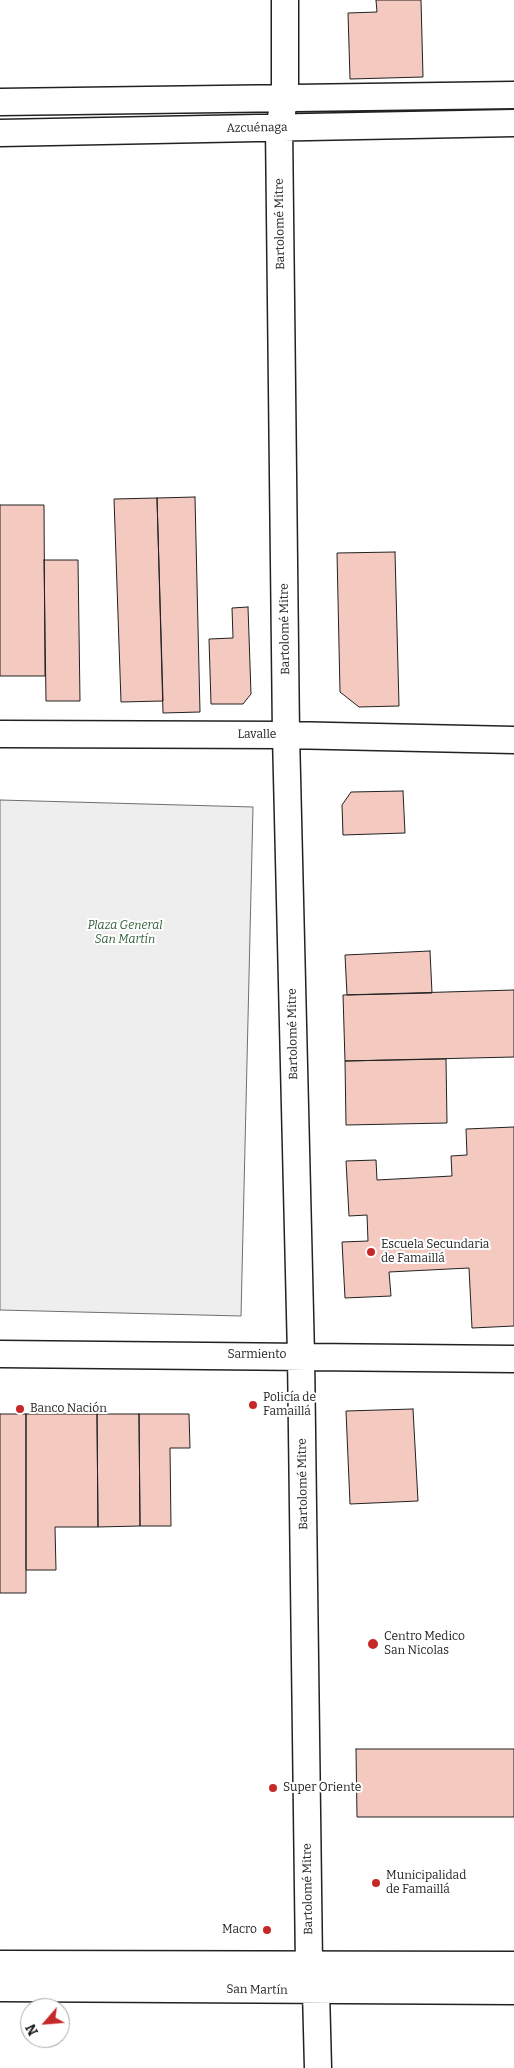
<!DOCTYPE html>
<html>
<head>
<meta charset="utf-8">
<style>
  body { margin:0 }
  #map { position:relative; width:514px; height:2068px; overflow:hidden; background:#fff; font-family:Bitter,serif }
  canvas { display:block }
  .north { position:absolute; left:20px; top:1998px; width:50px; height:50px; box-sizing:border-box; background:#fff; border:1px solid #a7a7a7; border-radius:50%; rotate:243deg; font-size:14px; font-weight:700; line-height:20px; text-align:center; color:#222 }
  .north::after { content:''; display:block; margin:auto; width:18px; height:22px; background:#c62828; clip-path:polygon(50% 0,100% 100%,50% 72%,0 100%) }
</style>
</head>
<body>
<div id="map">
<canvas width="514" height="2068"></canvas>
<div class="north">N</div>
</div>
<script>
const context = document.querySelector('canvas').getContext('2d');
context.lineJoin = 'round';
function fillPath(path, color) {
  context.fillStyle = color;
  context.fill(path, 'evenodd');
}
function shape(rows) {
  const path = new Path2D();
  for (const r of rows) {
    path.moveTo(r[0], r[1]);
    for (let i = 2; i < r.length; i += 2) path.lineTo(r[i], r[i + 1]);
  }
  return path;
}
function trace(path, color, width, dash) {
  context.strokeStyle = color;
  context.lineWidth = width;
  context.lineCap = dash ? 'butt' : 'round';
  context.setLineDash(dash || []);
  context.stroke(path);
}
function write(font, color, halo, rows, align = 'center') {
  context.font = font + ' Bitter,serif';
  context.lineWidth = 4;
  context.setLineDash([]);
  context.textBaseline = 'middle';
  context.strokeStyle = halo;
  context.fillStyle = color;
  for (const [text, x, y, turn = 0] of rows) {
    context.save();
    context.translate(x, y);
    context.rotate((+turn || 0) * Math.PI / 180);
    context.textAlign = isNaN(turn) ? turn : align;
    if (halo) context.strokeText(text, 0, 0);
    context.fillText(text, 0, 0);
    context.restore();
  }
}
const green = shape([
  [0,800,253,807,241,1316,0,1310,0,800]
]);
fillPath(green, '#eee');
trace(green, '#6f6f6f', 1);
const building = shape([
  [376,0,421,0,423,77,350,79,348,13,377,12,376,0],
  [195,497,200,712,163,713,157,498,195,497],
  [157,498,163,701,121,702,114,499,157,498],
  [0,505,44,505,45,676,0,676,0,505],
  [395,552,399,706,359,707,340,692,337,553,395,552],
  [44,560,78,560,80,701,46,701,44,560],
  [248,607,251,694,243,704,211,704,209,639,233,638,232,608,248,607],
  [403,791,405,833,343,835,342,805,351,792,403,791],
  [430,951,432,993,347,995,345,955,430,951],
  [514,990,514,1057,345,1061,343,995,514,990],
  [446,1059,447,1123,346,1125,345,1061,446,1059],
  [514,1127,514,1326,472,1328,469,1268,389,1272,391,1296,345,1298,342,1242,368,1241,367,1215,349,1216,346,1161,376,1160,377,1180,452,1176,451,1156,467,1155,466,1129,514,1127],
  [413,1409,418,1501,350,1504,346,1411,413,1409],
  [0,1414,26,1414,26,1593,0,1593,0,1414],
  [26,1414,97,1414,98,1527,55,1527,56,1570,26,1570,26,1414],
  [97,1414,139,1414,140,1526,98,1527,97,1414],
  [139,1414,189,1414,190,1448,170,1448,171,1526,140,1526,139,1414],
  [356,1749,514,1749,514,1817,357,1817,356,1749]
]);
fillPath(building, '#f3c9c0');
trace(building, '#222', 1);
const minor = shape([
  [285,0,285,97,279,127,286,735,301,1355,309,1964,316,1991,318,2068],
  [0,102,514,95],
  [0,133,514,123],
  [0,734,286,735,514,740],
  [0,1354,514,1359],
  [0,1964,514,1965],
  [0,1988,514,1991]
]);
trace(minor, '#222', 29);
trace(minor, '#fff', 26);
for (const [x, y, r, color] of [
  [371,1252,5,"#c62828"],
  [253,1405,5,"#c62828"],
  [20,1409,5,"#c62828"],
  [373,1644,6,"#c62828"],
  [273,1788,5,"#c62828"],
  [376,1883,5,"#c62828"],
  [267,1930,5,"#c62828"]
]) {
  const dot = new Path2D();
  dot.arc(x, y, r, 0, 2 * Math.PI);
  context.fillStyle = color;
  context.fill(dot);
  trace(dot, '#fff', 2);
}
write('12px', '#222', '#fff', [
  ["Azcuénaga",257,128,-1],
  ["Bartolomé Mitre",280,224,-91],
  ["Bartolomé Mitre",285,629,-91],
  ["Lavalle",257,735],
  ["Bartolomé Mitre",293,1034,-91],
  ["Sarmiento",257,1355],
  ["Bartolomé Mitre",303,1484,-91],
  ["Bartolomé Mitre",308,1889,-91],
  ["San Martín",257,1990,1]
]);
write('italic 12px', '#2f5e38', '#fff', [
  ["Plaza General",125,926],
  ["San Martín",125,940]
]);
write('12px', '#222', '#fff', [
  ["Escuela Secundaria",381,1245],
  ["de Famaillá",381,1259],
  ["Policía de",263,1398],
  ["Famaillá",263,1412],
  ["Banco Nación",30,1409],
  ["Centro Medico",384,1637],
  ["San Nicolas",384,1651],
  ["Super Oriente",283,1788],
  ["Municipalidad",386,1876],
  ["de Famaillá",386,1890],
  ["Macro",257,1930,"right"]
], 'left');
</script>
</body>
</html>
